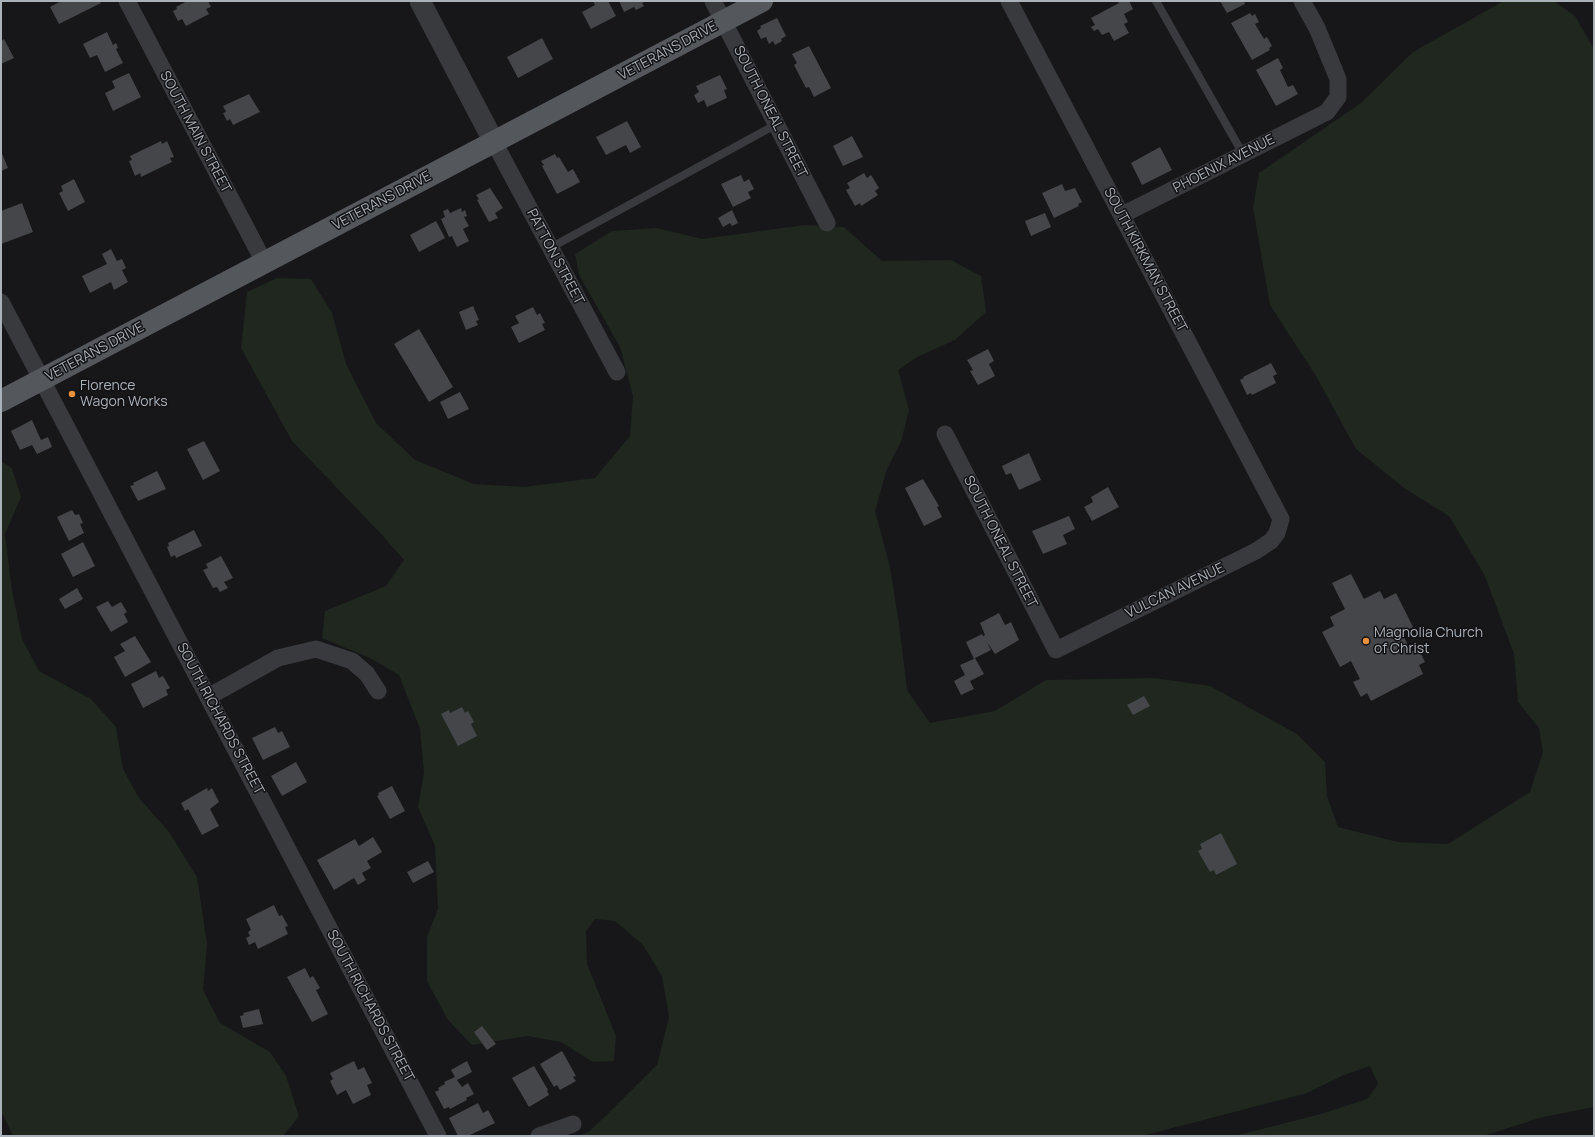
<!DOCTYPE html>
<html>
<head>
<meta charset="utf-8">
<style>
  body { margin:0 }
  #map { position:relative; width:1595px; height:1137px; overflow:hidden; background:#171719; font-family:Manrope,sans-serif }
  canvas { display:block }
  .frame { position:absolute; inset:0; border:2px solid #aab1b8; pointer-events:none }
</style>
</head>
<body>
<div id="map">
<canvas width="1595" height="1137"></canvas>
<div class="frame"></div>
</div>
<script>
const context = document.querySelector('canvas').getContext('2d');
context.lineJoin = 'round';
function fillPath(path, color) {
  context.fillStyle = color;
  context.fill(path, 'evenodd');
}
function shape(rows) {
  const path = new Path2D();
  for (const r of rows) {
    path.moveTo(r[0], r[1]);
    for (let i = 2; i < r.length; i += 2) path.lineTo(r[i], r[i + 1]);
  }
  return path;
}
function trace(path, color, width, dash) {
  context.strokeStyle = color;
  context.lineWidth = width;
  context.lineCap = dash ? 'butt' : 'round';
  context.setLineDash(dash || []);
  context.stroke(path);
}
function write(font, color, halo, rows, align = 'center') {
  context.font = font + ' Manrope,sans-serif';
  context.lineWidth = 3;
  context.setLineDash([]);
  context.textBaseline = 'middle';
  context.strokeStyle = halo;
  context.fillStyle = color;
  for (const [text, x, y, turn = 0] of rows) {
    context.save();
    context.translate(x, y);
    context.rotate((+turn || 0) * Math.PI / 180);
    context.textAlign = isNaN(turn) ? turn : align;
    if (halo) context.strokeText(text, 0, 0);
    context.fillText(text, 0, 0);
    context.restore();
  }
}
fillPath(shape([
  [1554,1,1575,16,1594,49,1594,1107,1543,1117,1483,1136,1234,1136,1321,1114,1367,1099,1378,1084,1370,1066,1344,1075,1307,1093,1142,1136,579,1136,590,1131,657,1065,669,1017,662,976,643,945,615,921,595,919,586,932,587,964,616,1036,614,1061,593,1062,561,1042,528,1036,472,1045,448,1020,427,981,427,937,438,909,435,846,418,807,424,773,420,729,399,675,370,658,322,638,325,611,386,586,404,560,382,535,292,441,241,348,247,292,277,278,311,279,332,313,346,364,376,423,415,460,474,484,524,487,595,478,630,436,633,396,620,347,579,275,575,254,612,231,657,228,702,239,805,225,844,227,882,261,951,260,981,276,986,312,955,340,917,357,898,370,909,410,901,442,887,469,875,511,890,567,899,624,907,690,930,723,995,711,1046,680,1154,678,1210,686,1297,734,1325,762,1327,796,1338,827,1398,842,1448,844,1530,792,1543,752,1539,728,1518,702,1514,654,1485,576,1449,516,1404,488,1356,449,1316,376,1270,305,1253,208,1259,173,1361,103,1413,52,1502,2],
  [1,461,12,468,21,497,5,534,12,590,22,639,39,671,91,699,116,727,123,769,139,798,169,832,197,877,207,944,203,990,220,1023,270,1052,286,1076,299,1116,283,1136,13,1136,1,1111]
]), '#1f271f');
fillPath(shape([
  [61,1,100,1,101,3,59,24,50,7],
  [187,1,208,1,211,7,206,9,209,14,186,26,182,19,178,21,173,11,177,9,176,7],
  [593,1,608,1,616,16,591,29,582,12,595,5],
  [619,1,647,1,642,3,644,6,636,10,634,7,624,12],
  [1117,1,1129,1,1133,9,1124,14,1128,22,1124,24,1129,33,1114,41,1109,32,1102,35,1098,29,1094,31,1091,27,1095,25,1091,18,1119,3],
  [1220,1,1244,1,1245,4,1227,13],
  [1250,13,1252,16,1255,14,1259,22,1255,24,1264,39,1267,37,1272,46,1269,48,1270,50,1252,60,1231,23],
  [777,18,786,36,781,39,782,41,775,45,773,41,769,44,766,37,761,39,757,31,761,28,760,26],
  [107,32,113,45,116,43,118,48,116,49,123,63,105,72,97,55,90,58,83,44],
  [542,38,553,59,518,78,507,57],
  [4,39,14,58,1,64,1,41],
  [809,46,831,88,814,97,809,87,806,88,794,65,797,63,792,54],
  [1278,58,1283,68,1280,70,1288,87,1293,85,1298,94,1276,106,1256,70],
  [129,73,141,97,113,111,105,93,115,88,112,81],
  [720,75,727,89,724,90,727,98,707,107,704,100,698,103,694,95,699,92,696,86],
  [249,94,260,112,233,125,230,119,227,121,223,113,226,112,223,106],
  [627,121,641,147,630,153,626,145,606,155,596,137],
  [852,136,863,157,843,166,833,146],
  [161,141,162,144,167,141,174,157,170,158,172,162,141,177,140,173,135,176,129,161,132,160,130,156],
  [1160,147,1172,170,1142,185,1131,163],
  [1,151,8,168,1,171],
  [555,154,557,158,559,157,568,172,573,169,580,182,557,194,542,166,544,165,541,161],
  [864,173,867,178,871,175,879,188,875,191,878,195,861,206,860,203,855,206,846,190,850,188,847,183],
  [741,175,744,182,749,179,754,189,748,192,751,198,733,207,721,184],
  [74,179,85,202,68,211,59,193,63,191,61,186],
  [1062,184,1065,191,1075,188,1082,202,1078,204,1079,206,1054,218,1042,193],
  [490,188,503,208,495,213,498,218,489,222,477,200,479,199,476,195],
  [22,203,33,232,1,244,1,211],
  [461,208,462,212,465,210,467,216,464,217,469,226,463,229,469,241,457,247,452,236,449,237,441,219,445,217,443,211,448,209,450,213],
  [732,210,738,223,732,226,730,223,723,227,718,218],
  [1045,213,1051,227,1031,236,1025,221],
  [436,221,445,238,419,252,410,235],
  [111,249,117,261,122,259,126,268,122,270,128,282,114,290,111,282,90,293,82,276,107,264,102,254],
  [473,306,479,320,476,321,478,325,466,330,459,312],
  [533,307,537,315,540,313,545,323,542,324,545,330,519,343,511,327,519,323,515,316],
  [419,329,453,387,429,402,394,344],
  [988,349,994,361,989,364,995,376,978,385,970,371,973,370,967,360],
  [1271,363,1277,374,1273,376,1276,383,1252,395,1251,393,1247,395,1240,380,1244,378,1243,377],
  [460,392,469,409,448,419,440,402],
  [32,420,41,440,48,437,52,447,37,454,32,445,20,450,11,431],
  [204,441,220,471,203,480,187,449],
  [1029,453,1041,480,1019,490,1011,473,1006,475,1002,466],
  [157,471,166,489,138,501,130,486,134,485,133,483],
  [923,479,939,506,937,507,942,517,924,526,905,488],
  [1108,487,1119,507,1092,521,1084,507,1093,502,1091,497],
  [72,510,75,515,79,514,83,523,80,524,84,533,69,541,57,517],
  [1069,516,1075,529,1063,535,1067,544,1043,554,1032,531],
  [194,530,202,546,176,558,175,555,171,557,167,547,169,546,168,543],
  [83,542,95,566,73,577,61,554],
  [221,556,233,578,224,582,228,588,220,592,217,587,213,588,203,570,208,568,206,564],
  [1351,574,1364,599,1380,591,1384,599,1396,593,1413,627,1402,633,1411,652,1418,648,1425,662,1419,665,1423,674,1371,701,1367,693,1361,697,1353,682,1360,679,1351,661,1340,667,1322,632,1334,626,1330,617,1345,609,1332,583],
  [77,588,83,599,65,609,59,599],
  [108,601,112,607,121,602,127,612,124,614,128,622,111,632,96,607],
  [999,613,1005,625,1011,622,1019,640,995,654,987,642,991,650,975,658,984,674,970,681,974,689,961,695,954,681,965,675,960,665,974,659,966,642,982,634,983,636,985,635,980,623],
  [135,636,151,662,125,677,114,657,125,651,120,644],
  [156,671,159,678,163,676,170,688,166,690,168,695,143,708,131,684],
  [1144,696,1150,706,1133,715,1127,705],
  [462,707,465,713,468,711,474,722,471,724,477,736,458,746,441,714,449,710,450,713],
  [275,727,278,733,282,731,290,747,263,760,252,738],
  [296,762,307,782,282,796,271,776],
  [392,786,405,811,390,819,377,796,379,795,378,793],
  [207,788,208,791,212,788,219,802,210,809,219,826,202,835,188,809,185,811,181,803],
  [1221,833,1237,864,1216,875,1214,870,1210,872,1198,851,1202,849,1200,844],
  [373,837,382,852,367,861,371,868,362,873,366,880,358,885,354,878,334,890,317,860,355,839,359,846],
  [428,861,434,872,413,883,407,872],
  [274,905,279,916,282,915,288,926,285,927,288,934,258,949,255,942,249,945,246,938,250,936,248,932,251,930,246,919],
  [305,968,310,978,313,976,320,988,316,990,328,1014,312,1022,287,977],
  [259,1009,263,1024,243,1028,240,1016,244,1015,243,1013],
  [482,1026,496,1044,487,1050,474,1032],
  [562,1051,576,1076,573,1077,576,1081,560,1090,557,1085,554,1087,540,1064],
  [354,1061,358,1070,364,1067,372,1083,367,1085,371,1095,353,1104,346,1090,337,1095,330,1081,333,1079,330,1073],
  [467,1061,472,1072,457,1080,462,1087,468,1083,474,1094,466,1098,467,1100,450,1109,449,1107,444,1109,435,1092,439,1090,438,1088,445,1084,444,1082,455,1077,451,1070],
  [534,1066,548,1090,547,1091,549,1095,529,1107,512,1078],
  [478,1103,483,1113,488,1110,495,1123,468,1136,458,1136,449,1118]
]), '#444649');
trace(shape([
  [1156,1,1243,154],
  [550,248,777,124]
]), '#383a3e', 8);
trace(shape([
  [127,1,264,262],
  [713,1,827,223],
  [494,142,617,372],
  [1122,215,1327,112,1338,97,1338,79,1317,28,1302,1],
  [1,302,438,1136],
  [945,434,1056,650,1256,551,1271,541,1277,533,1281,519,1009,1],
  [208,697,278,658,316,649,352,661,367,674,378,691],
  [539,1136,573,1124]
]), '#383a3e', 17);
trace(shape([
  [420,1,494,142]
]), '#383a3e', 21);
trace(shape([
  [1,401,762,1]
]), '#54585d', 22);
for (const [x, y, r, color] of [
  [72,394,4,"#ea913e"],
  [1366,641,4,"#ea913e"]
]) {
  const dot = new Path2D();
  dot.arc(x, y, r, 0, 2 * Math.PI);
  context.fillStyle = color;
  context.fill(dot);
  trace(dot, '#121214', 1.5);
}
write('14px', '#aab1b8', '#121214', [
  ["VETERANS DRIVE",668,51,-28],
  ["SOUTH ONEAL STREET",770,112,63],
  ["SOUTH MAIN STREET",195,132,62],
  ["PHOENIX AVENUE",1224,164,-27],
  ["VETERANS DRIVE",382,201,-28],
  ["PATTON STREET",555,257,62],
  ["SOUTH KIRKMAN STREET",1145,260,62],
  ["VETERANS DRIVE",95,352,-28],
  ["SOUTH ONEAL STREET",1000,542,63],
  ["VULCAN AVENUE",1175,591,-26],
  ["SOUTH RICHARDS STREET",220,719,62],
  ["SOUTH RICHARDS STREET",370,1006,62]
]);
write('14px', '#aab1b8', '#121214', [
  ["Florence",80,386],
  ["Wagon Works",80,402],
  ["Magnolia Church",1374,633],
  ["of Christ",1374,649]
], 'left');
</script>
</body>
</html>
